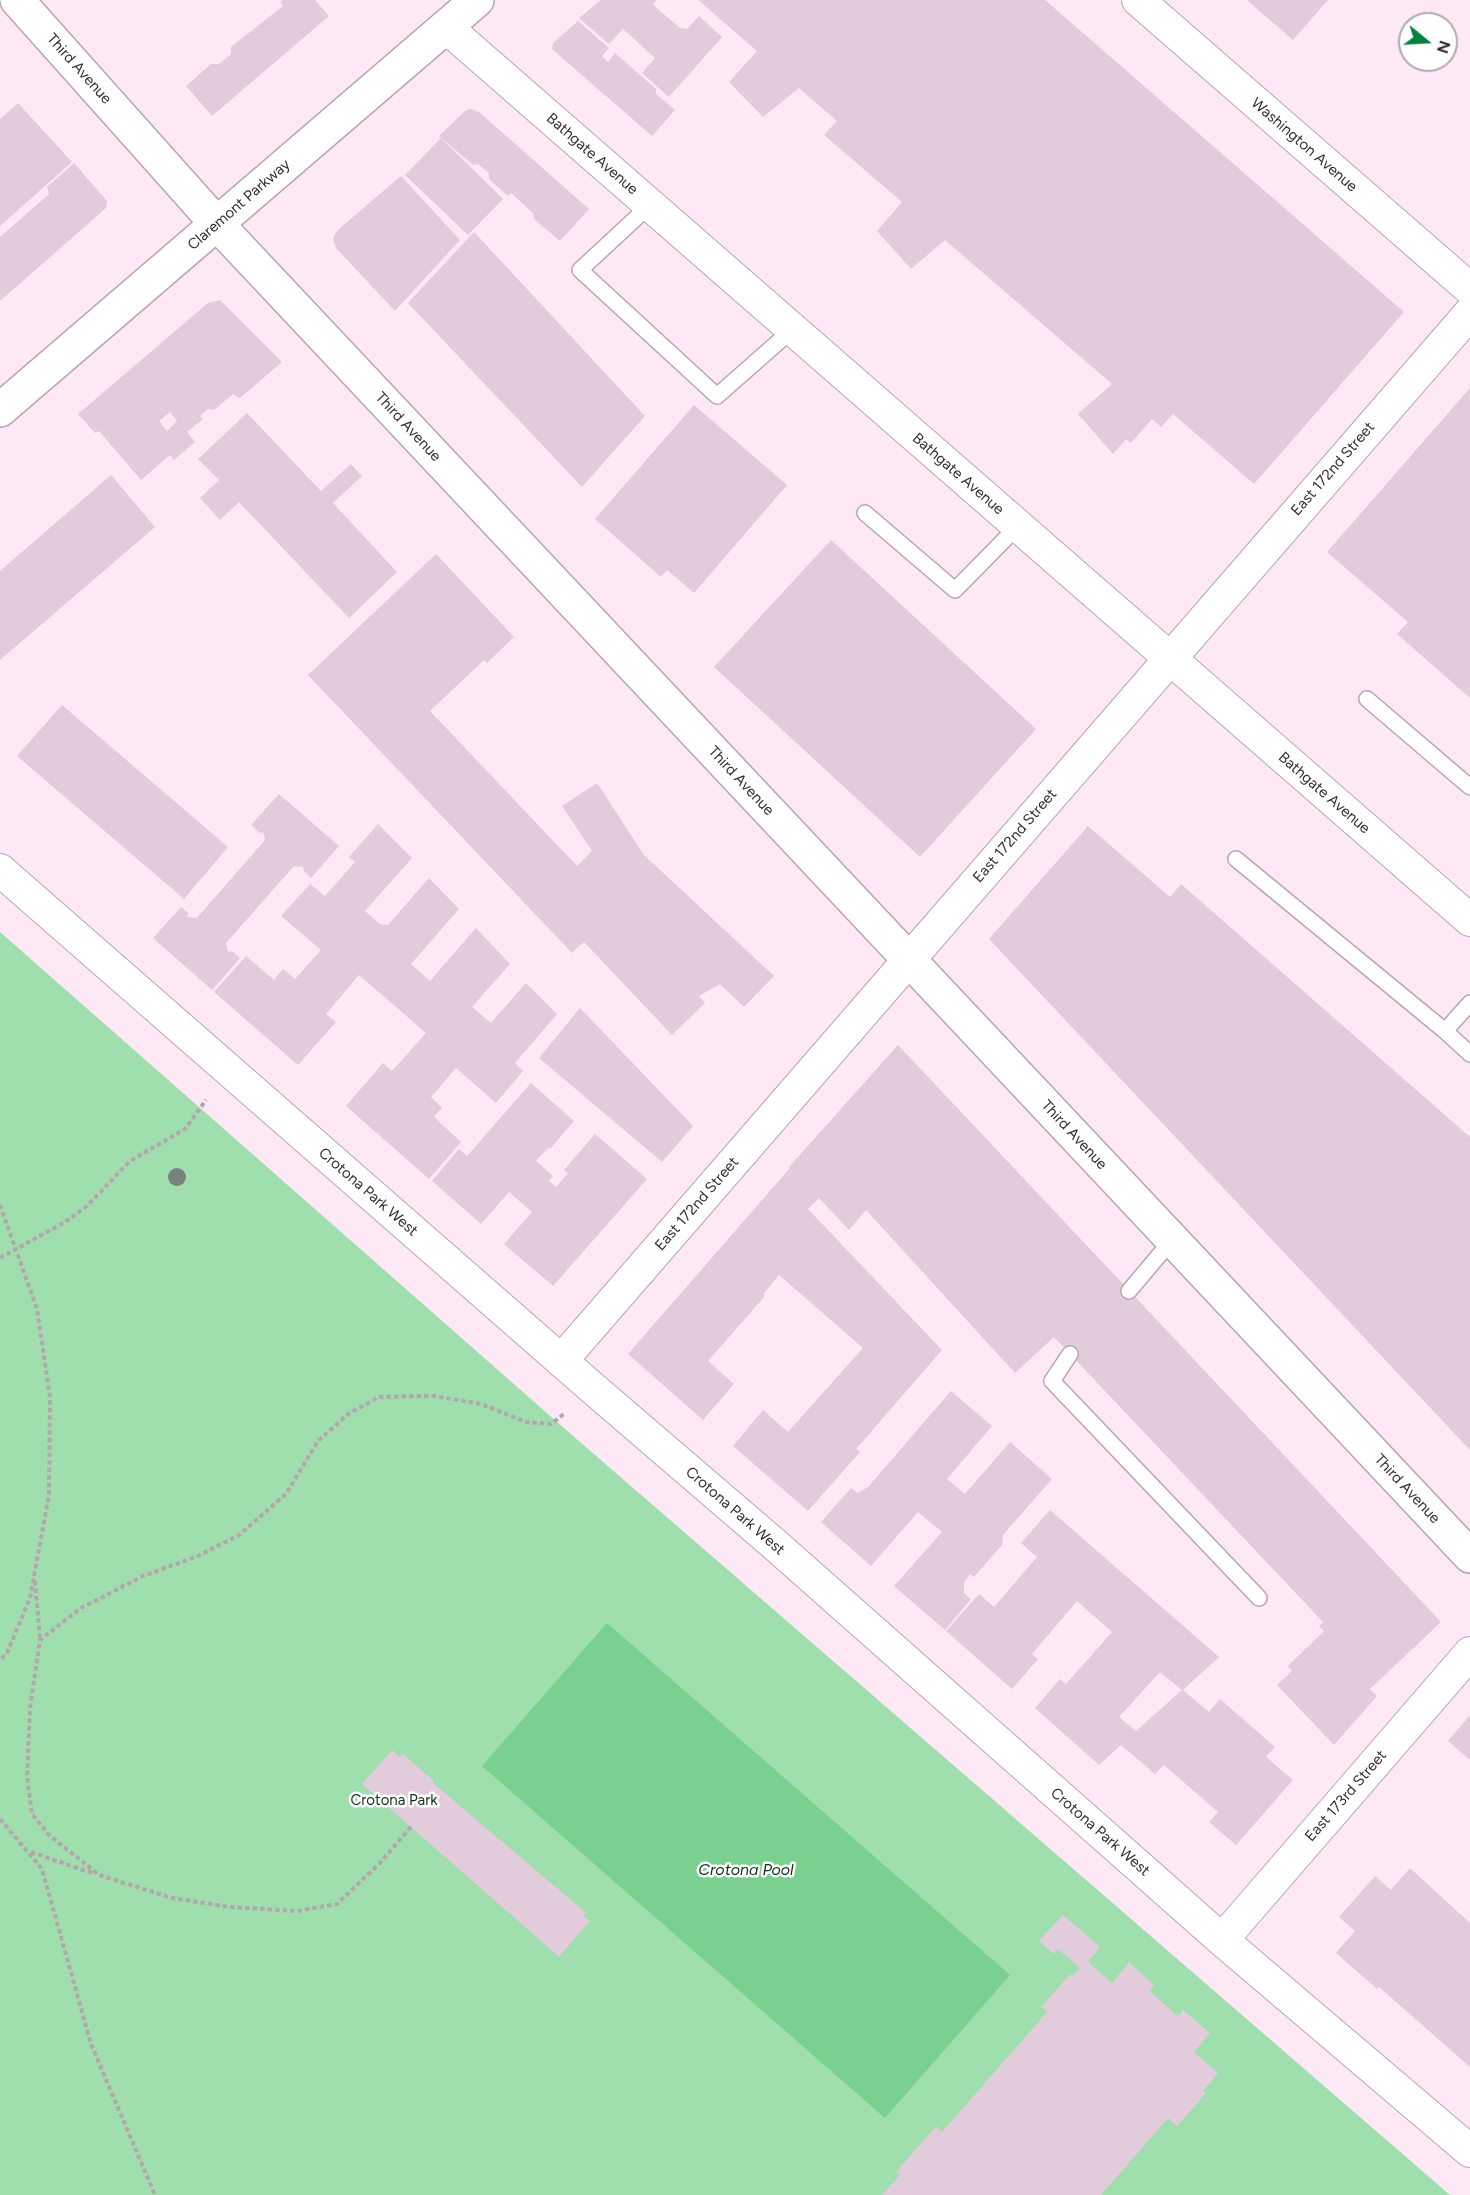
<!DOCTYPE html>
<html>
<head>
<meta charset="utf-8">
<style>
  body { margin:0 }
  #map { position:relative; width:1470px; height:2195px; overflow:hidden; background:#fce9f5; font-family:Figtree,sans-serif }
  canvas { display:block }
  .north { position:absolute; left:1398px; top:12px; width:60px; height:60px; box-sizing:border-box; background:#fff; border:2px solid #afabad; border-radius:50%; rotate:108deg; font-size:16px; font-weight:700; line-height:24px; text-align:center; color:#362d32 }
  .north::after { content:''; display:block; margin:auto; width:21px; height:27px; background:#03833d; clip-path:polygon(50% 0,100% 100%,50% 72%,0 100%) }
</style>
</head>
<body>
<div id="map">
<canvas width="1470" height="2195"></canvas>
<div class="north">N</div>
</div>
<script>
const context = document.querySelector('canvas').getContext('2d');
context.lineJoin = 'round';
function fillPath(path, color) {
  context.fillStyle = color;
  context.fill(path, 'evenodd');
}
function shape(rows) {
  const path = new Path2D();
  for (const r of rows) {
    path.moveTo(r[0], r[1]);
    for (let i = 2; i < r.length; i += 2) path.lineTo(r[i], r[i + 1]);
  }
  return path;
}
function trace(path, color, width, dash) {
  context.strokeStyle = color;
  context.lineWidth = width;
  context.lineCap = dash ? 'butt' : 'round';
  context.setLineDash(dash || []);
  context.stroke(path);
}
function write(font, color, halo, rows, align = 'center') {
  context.font = font + ' Figtree,sans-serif';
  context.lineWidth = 5;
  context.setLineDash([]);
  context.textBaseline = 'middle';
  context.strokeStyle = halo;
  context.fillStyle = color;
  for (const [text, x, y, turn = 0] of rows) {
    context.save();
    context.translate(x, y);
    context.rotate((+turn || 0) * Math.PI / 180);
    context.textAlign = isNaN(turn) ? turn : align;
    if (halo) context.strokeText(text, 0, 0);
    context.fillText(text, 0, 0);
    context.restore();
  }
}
fillPath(shape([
  [0,932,565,1429,1450,2195,0,2195]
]), '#9fdfad');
fillPath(shape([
  [607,1623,1010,1975,885,2118,482,1766]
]), '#79d08f');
fillPath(shape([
  [283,0,315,0,329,16,212,116,186,86,211,64,219,64,231,54,231,47,283,6,280,2],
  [601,0,656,0,653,5,680,28,687,29,699,16,722,37,669,97,642,73,655,58,623,29,609,44,579,18],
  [698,0,1045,0,1404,312,1254,484,1173,414,1161,427,1152,419,1131,443,1126,439,1113,454,1078,414,1112,384,945,240,911,269,877,231,902,202,824,135,837,121,799,88,763,117,729,82,757,51],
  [1247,0,1328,0,1293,40],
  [578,21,609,48,602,56,608,62,615,53,656,89,656,94,675,110,652,136,552,49,553,43],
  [18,103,72,162,0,226,0,119],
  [471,109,479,112,589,209,560,241,534,219,533,213,511,193,508,196,489,179,489,173,478,164,473,165,439,136,466,110],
  [441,138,503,199,468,235,405,175],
  [74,163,107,201,106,208,0,301,0,237,49,194,47,187],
  [401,176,460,240,395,311,336,248,333,239,335,234,340,228],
  [474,232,645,416,582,487,408,303],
  [220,300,282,362,240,398,233,394,214,410,208,409,200,416,203,419,187,432,195,442,174,460,170,455,141,480,99,431,95,433,78,414,208,303],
  [170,412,177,421,167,431,159,421],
  [1470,388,1470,698,1397,634,1408,622,1327,552],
  [694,405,787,485,694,593,667,570,661,577,595,519],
  [247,413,321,491,351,464,362,476,333,503,397,572,349,618,239,502,220,520,200,498,219,480,198,459],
  [111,475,155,527,0,660,0,571],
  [831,540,1036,729,920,857,714,667],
  [436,554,514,637,487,663,484,660,430,711,577,866,592,851,562,806,597,783,644,855,774,976,744,1007,720,984,699,996,705,1003,672,1035,584,942,572,953,308,675],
  [62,705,228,847,184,899,17,756],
  [279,794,339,846,311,878,304,871,303,867,294,866,226,943,228,952,232,951,240,958,212,990,153,938,181,907,188,913,187,917,197,918,265,840,263,832,260,833,251,825],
  [378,824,412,858,365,911,380,924,388,925,429,878,459,909,411,964,430,981,476,928,510,964,472,1007,491,1023,526,983,557,1014,515,1063,523,1071,496,1103,456,1068,431,1097,442,1108,434,1117,461,1142,429,1179,346,1106,383,1063,392,1071,426,1033,359,975,326,1014,336,1022,298,1065,214,992,246,956,274,980,283,969,295,979,321,950,281,916,310,884,325,896,355,862,349,857],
  [1088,826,1170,897,1181,884,1470,1137,1470,1450,989,939],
  [580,1008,693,1126,662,1162,539,1058],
  [898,1045,1441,1622,1370,1689,1377,1696,1334,1745,1277,1685,1292,1671,1288,1666,1324,1631,1319,1626,1323,1622,1054,1337,1015,1373,866,1210,849,1230,819,1198,808,1209,942,1350,856,1449,860,1452,808,1511,733,1446,763,1410,788,1432,863,1348,779,1275,764,1293,764,1297,708,1361,734,1384,703,1420,628,1354,790,1168,795,1173,789,1167],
  [531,1083,574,1121,550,1149,549,1147,536,1161,553,1176,549,1181,556,1187,568,1173,564,1170,595,1134,647,1179,553,1286,504,1244,532,1212,509,1192,481,1224,432,1181,459,1149,467,1156],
  [951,1391,992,1426,947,1479,965,1494,1010,1442,1052,1479,1003,1535,1002,1545,974,1577,970,1574,964,1582,964,1593,971,1599,945,1630,894,1586,942,1532,918,1512,871,1566,821,1522,851,1488,858,1493,868,1487],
  [1050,1510,1219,1657,1183,1690,1209,1712,1220,1699,1275,1747,1266,1757,1293,1780,1236,1845,1209,1822,1218,1812,1164,1765,1155,1774,1121,1745,1099,1765,1035,1708,1060,1679,1066,1684,1112,1632,1077,1601,1032,1654,1038,1659,1012,1689,946,1631,979,1594,994,1607,1037,1557,1021,1543],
  [1160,1672,1182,1690,1136,1731,1119,1717],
  [1470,1715,1470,1760,1448,1741],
  [392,1750,400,1757,402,1753,434,1781,433,1783,585,1912,583,1915,590,1921,559,1957,362,1784],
  [1410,1868,1470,1923,1470,2067,1379,1987,1377,1989,1336,1953,1355,1931,1339,1917,1375,1876,1391,1890],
  [1063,1915,1100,1947,1088,1962,1112,1983,1129,1962,1154,1985,1149,1991,1178,2016,1183,2010,1210,2033,1194,2052,1218,2073,1203,2091,1206,2093,1177,2126,1168,2118,1101,2195,882,2195,900,2175,896,2172,936,2126,942,2132,1047,2012,1041,2007,1070,1974,1072,1976,1080,1968,1058,1949,1054,1954,1039,1941]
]), '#e2cbda');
const service = shape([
  [650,205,580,270,717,396,793,329],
  [865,513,955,590,1018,526],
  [1367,699,1470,787],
  [1236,859,1445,1031],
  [1470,1003,1445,1031,1470,1054],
  [1129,1291,1172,1240],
  [1070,1354,1052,1381,1259,1598]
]);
const minor = shape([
  [1138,0,1470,289],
  [446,27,1470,920],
  [0,870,589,1385,773,1543,1222,1940,1470,2151],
  [561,1361,1470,313],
  [1222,1940,1470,1653]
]);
const tertiary = shape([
  [0,410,477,0]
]);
const secondary = shape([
  [17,0,217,224,1470,1556]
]);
trace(service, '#baa4b3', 18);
trace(minor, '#baa4b3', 34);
trace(tertiary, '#baa4b3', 36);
trace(secondary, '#baa4b3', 36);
trace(shape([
  [0,1205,37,1309,50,1397,49,1495,30,1598,7,1653,0,1660],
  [0,1258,65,1222,87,1206,130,1161,185,1129,206,1100],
  [35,1581,40,1639],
  [0,1819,42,1869,91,2044,155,2195],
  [411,1827,379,1864,337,1904,297,1911,230,1907,172,1898,99,1875,49,1835,32,1814,27,1777,30,1708,40,1640,81,1608,143,1576,198,1556,239,1535,286,1494,318,1441,348,1414,379,1397,434,1396,481,1404,526,1422,551,1424,565,1413],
  [31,1852,95,1874]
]), '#b4a5ae', 4, [4.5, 3]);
trace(service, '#fff', 15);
trace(minor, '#fff', 32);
trace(tertiary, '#fff', 33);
trace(secondary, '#fff', 33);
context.fillStyle = '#78847b';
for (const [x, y] of [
  [177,1177]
]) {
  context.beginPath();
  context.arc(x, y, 9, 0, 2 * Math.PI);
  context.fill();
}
write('15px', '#362d32', '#fff', [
  ["Third Avenue",79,69,48],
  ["Washington Avenue",1304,145,41],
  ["Bathgate Avenue",592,154,41],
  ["Claremont Parkway",239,205,-41],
  ["Third Avenue",408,427,47],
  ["East 172nd Street",1333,469,-49],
  ["Bathgate Avenue",958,474,41],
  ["Third Avenue",741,781,47],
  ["Bathgate Avenue",1324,793,41],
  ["East 172nd Street",1015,836,-49],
  ["Third Avenue",1074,1135,47],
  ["Crotona Park West",368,1192,41],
  ["East 172nd Street",697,1204,-49],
  ["Third Avenue",1407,1489,47],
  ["Crotona Park West",735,1511,41],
  ["East 173rd Street",1346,1796,-49],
  ["Crotona Park West",1100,1832,41]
]);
write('15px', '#0c3218', '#fff', [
  ["Crotona Park",394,1801]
]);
write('italic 16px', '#0c3118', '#fff', [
  ["Crotona Pool",746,1870]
]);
</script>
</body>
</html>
